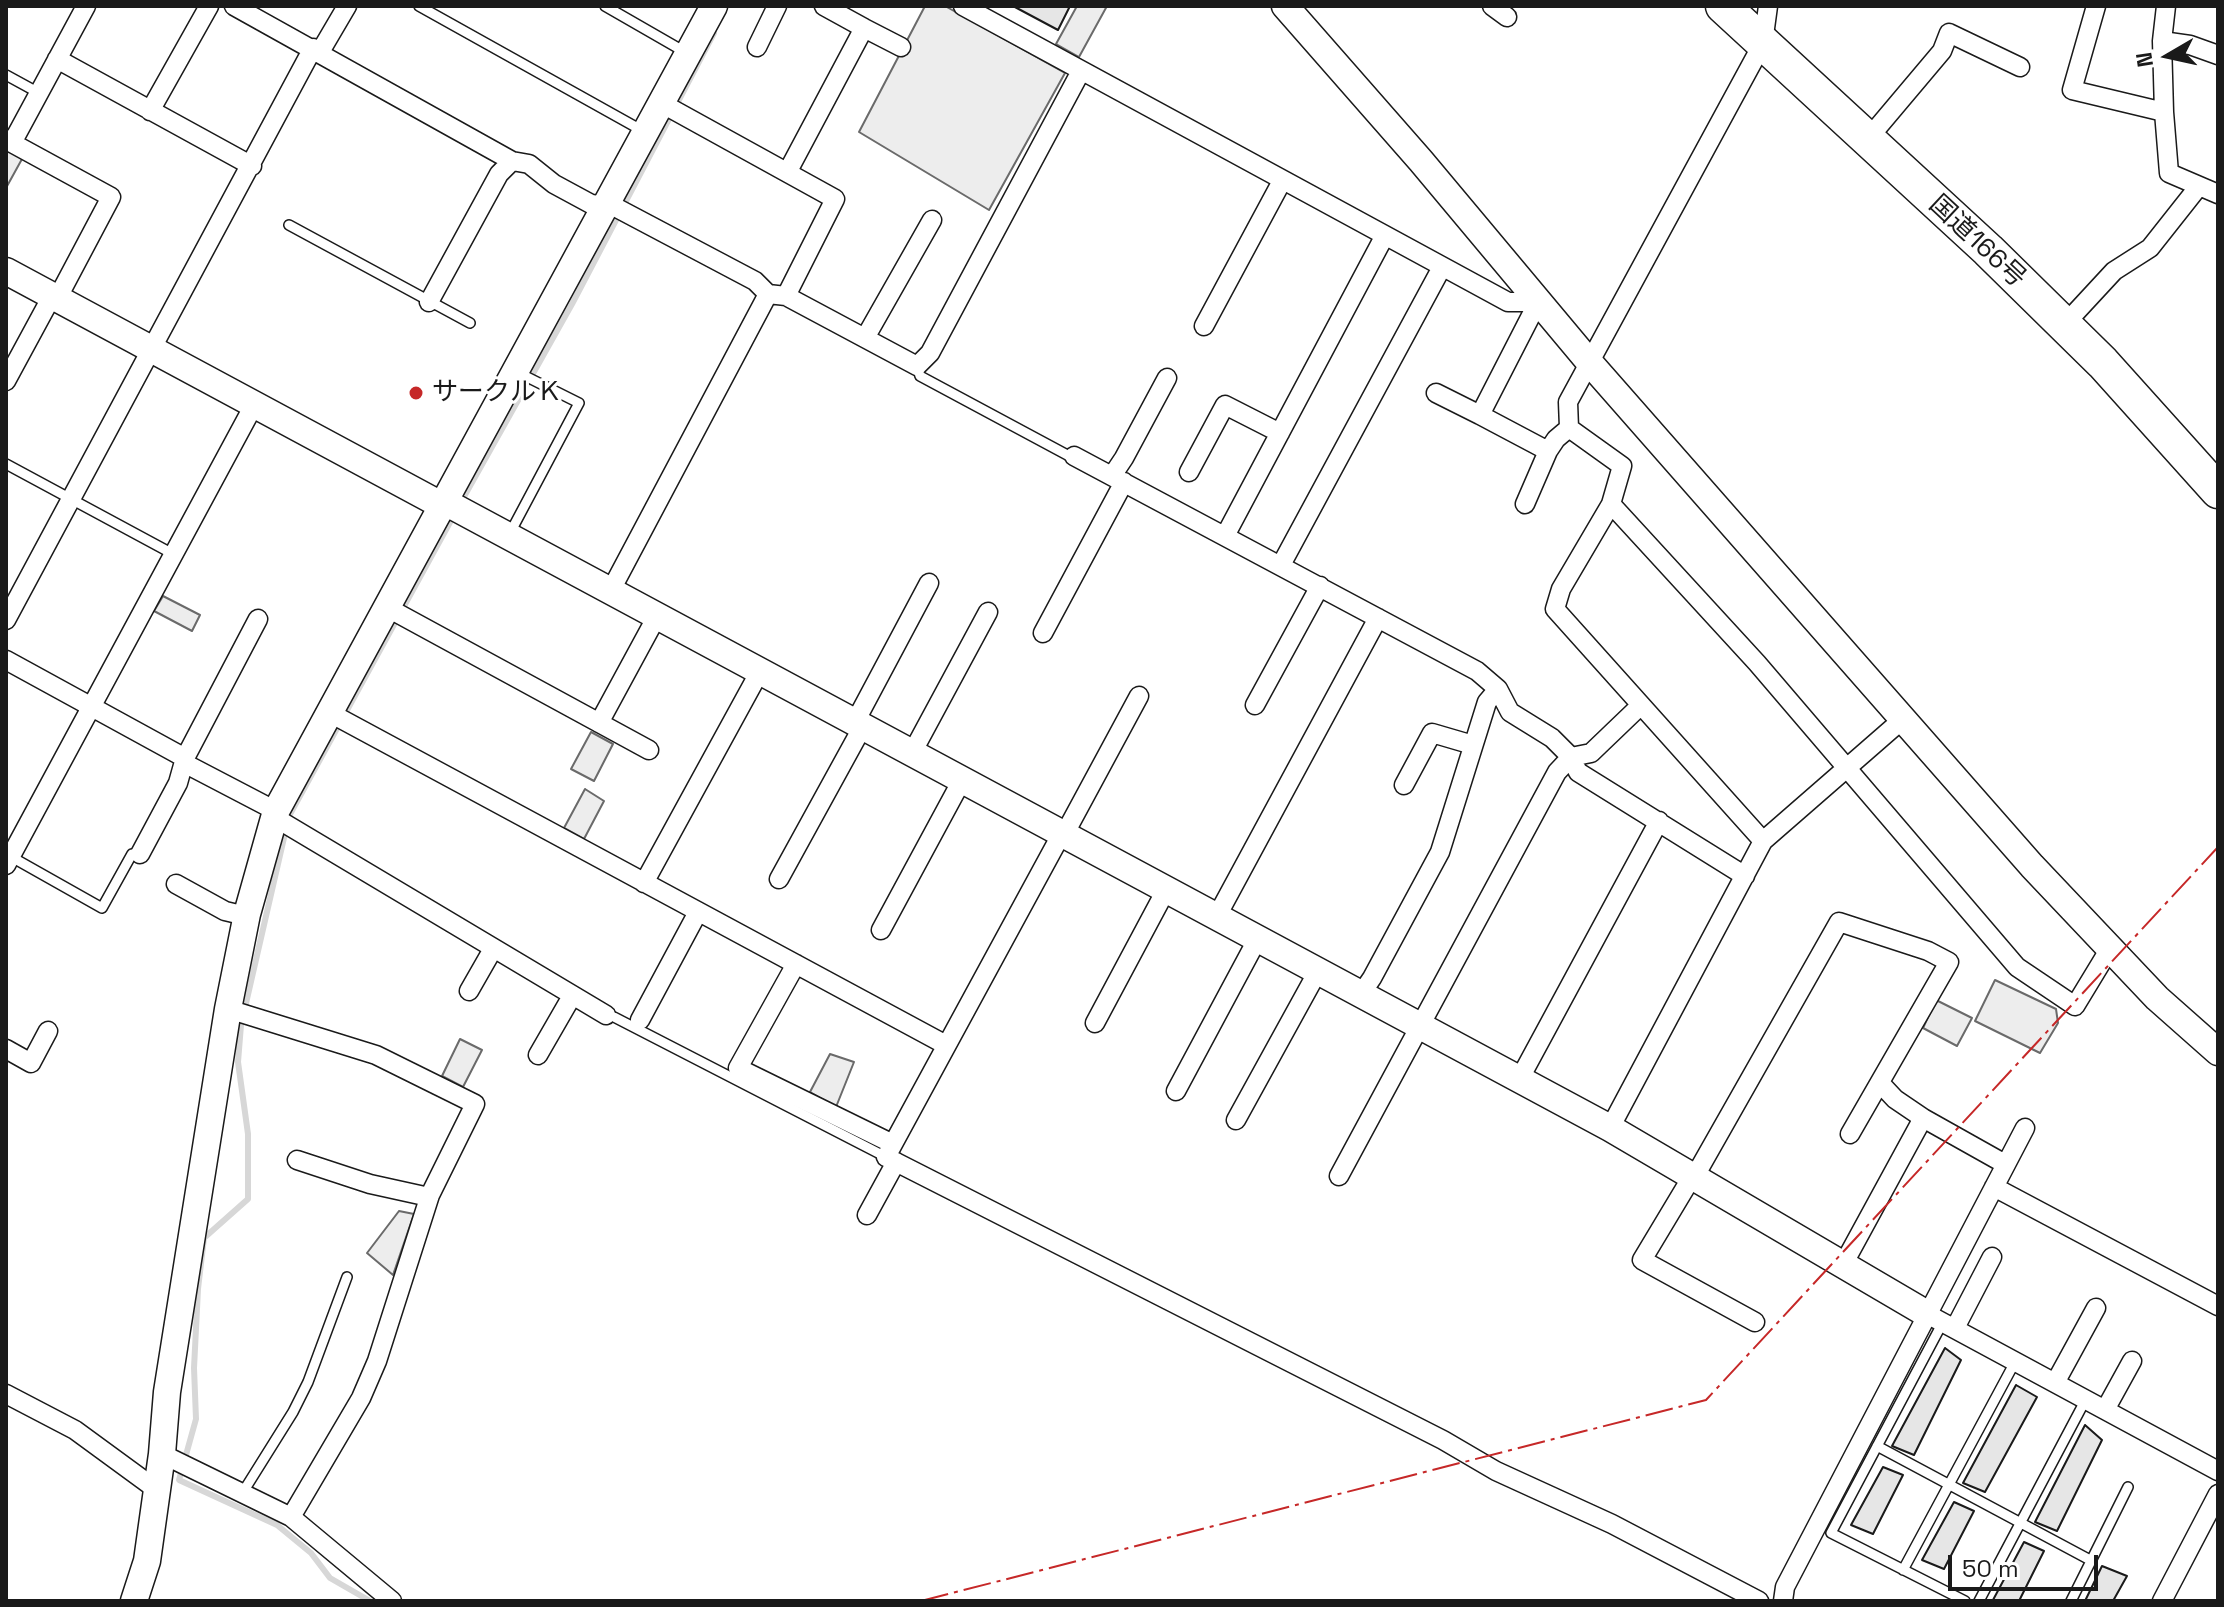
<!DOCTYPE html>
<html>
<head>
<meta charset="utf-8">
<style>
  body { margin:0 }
  #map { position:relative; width:2224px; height:1607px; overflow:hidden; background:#fff; font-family:"Space Grotesk",sans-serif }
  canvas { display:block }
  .frame { position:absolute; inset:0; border:8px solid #1a1a1a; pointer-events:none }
  .north { position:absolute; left:2128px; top:16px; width:80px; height:80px; -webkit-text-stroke:6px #fff; paint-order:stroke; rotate:261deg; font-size:22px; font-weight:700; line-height:32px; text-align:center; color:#1a1a1a }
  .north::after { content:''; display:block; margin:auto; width:28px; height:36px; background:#1a1a1a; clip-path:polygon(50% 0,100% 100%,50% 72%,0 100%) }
  .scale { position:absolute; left:1948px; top:1555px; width:150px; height:36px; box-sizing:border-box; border:4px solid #1a1a1a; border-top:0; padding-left:10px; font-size:24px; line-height:28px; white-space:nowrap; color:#1a1a1a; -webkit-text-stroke:6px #fff; paint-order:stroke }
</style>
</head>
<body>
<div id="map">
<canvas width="2224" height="1607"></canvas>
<div class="frame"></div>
<div class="north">N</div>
<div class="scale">50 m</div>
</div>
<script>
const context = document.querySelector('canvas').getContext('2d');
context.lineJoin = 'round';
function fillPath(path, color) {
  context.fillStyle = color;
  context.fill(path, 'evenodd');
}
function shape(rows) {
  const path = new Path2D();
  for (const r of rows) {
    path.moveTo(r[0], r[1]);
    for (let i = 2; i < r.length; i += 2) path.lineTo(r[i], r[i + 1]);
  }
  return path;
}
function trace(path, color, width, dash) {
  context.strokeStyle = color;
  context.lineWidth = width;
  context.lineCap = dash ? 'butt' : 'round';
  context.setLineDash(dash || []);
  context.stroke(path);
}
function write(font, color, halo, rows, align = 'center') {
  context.font = font + ' "Space Grotesk","Noto Sans JP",sans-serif';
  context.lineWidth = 6;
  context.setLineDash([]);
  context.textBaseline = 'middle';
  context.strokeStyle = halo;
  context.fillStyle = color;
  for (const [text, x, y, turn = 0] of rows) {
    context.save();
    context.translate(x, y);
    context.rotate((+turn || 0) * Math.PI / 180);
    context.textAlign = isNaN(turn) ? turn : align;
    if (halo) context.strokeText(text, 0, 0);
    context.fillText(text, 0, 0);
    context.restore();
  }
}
const built = shape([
  [925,6,945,6,1065,73,989,210,859,132,925,6],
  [1077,6,1107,6,1079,57,1056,44,1077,6],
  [6,149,22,159,6,188,6,149],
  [163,596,200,615,192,631,154,611,163,596],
  [591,732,613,744,594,781,571,769,591,732],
  [585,789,604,801,584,839,564,828,585,789],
  [1995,980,2056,1009,2058,1023,2040,1053,1975,1021,1995,980],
  [1936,1000,1972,1018,1957,1046,1923,1028,1936,1000],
  [460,1039,482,1050,463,1087,442,1076,460,1039],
  [830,1054,854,1062,836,1107,810,1092,830,1054],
  [399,1211,414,1214,393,1275,367,1253,399,1211]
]);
fillPath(built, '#ededed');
trace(built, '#6a6a6a', 2);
trace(shape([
  [461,502,572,304,714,33],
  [370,1601,330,1578,311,1553,277,1525,179,1480,196,1419,194,1368,198,1289,204,1238,248,1199,248,1134,238,1062,241,1025,289,816,454,515]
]), '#d7d7d7', 6);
const building = shape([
  [1013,6,1070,6,1058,30,1013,6],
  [1945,1348,1961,1360,1914,1455,1892,1446,1945,1348],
  [2016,1385,2037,1397,1985,1492,1963,1483,2016,1385],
  [2085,1425,2102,1440,2057,1531,2035,1522,2085,1425],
  [1883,1467,1903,1475,1873,1534,1851,1525,1883,1467],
  [1954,1502,1974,1511,1944,1569,1922,1560,1954,1502],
  [2024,1542,2044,1551,2019,1601,1993,1600,2024,1542],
  [2102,1566,2127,1576,2113,1601,2085,1601,2102,1566]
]);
fillPath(building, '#e6e6e6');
trace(building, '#1a1a1a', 2);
const lane = shape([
  [419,6,643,131],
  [605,6,685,52],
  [6,75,39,93],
  [289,225,470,323],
  [917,366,920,376,1071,457,1074,456],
  [6,464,173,554],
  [510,533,579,403,517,372],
  [8,855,102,908,132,854,140,854],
  [606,1015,614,1017,886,1157],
  [1943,1322,1831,1533,1965,1601],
  [1877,1446,2092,1561],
  [243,1492,293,1412,308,1382,347,1277],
  [1903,1570,2015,1362],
  [1979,1601,2086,1399],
  [2071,1601,2128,1487]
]);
const street = shape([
  [234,6,512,161,529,164,554,184,591,204,615,207,755,281,768,294,786,296,917,366,930,353,1081,71],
  [963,6,1508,302,1538,302,1480,415,1548,451,1556,439,1569,428],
  [1492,6,1507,17],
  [2096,6,2072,90,2164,112,2162,41,2166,6],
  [864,28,901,47],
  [2162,41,2190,45,2218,55],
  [757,47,777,6],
  [320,52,347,6],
  [57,59,252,166],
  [661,103,835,199,786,296],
  [150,111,209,6],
  [2164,112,2169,173,2218,194],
  [6,139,12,143,86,6],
  [1867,140,1942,51,1949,33,2020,67],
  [12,143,111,197,57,299],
  [788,171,864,28,824,6],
  [429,302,499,174,512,161],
  [2064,325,2114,271,2150,248,2199,186],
  [1204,326,1282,181],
  [865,338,932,220],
  [6,381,52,296],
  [1436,393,1480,415],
  [1074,456,1477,671,1498,689,1510,712,1552,738,1571,757,1591,753,1640,706],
  [1189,472,1225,405,1280,433],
  [1112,476,1124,458,1167,378],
  [1525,504,1548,451],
  [1611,504,1757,663,2017,967,2075,1006,2109,950],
  [1225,536,1384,237],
  [1281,565,1442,267],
  [611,590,768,294],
  [388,608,649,750],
  [6,620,313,48],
  [1043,633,1124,482],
  [6,660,185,758],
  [1255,705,1320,586],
  [330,713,946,1045],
  [855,722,929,583],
  [599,723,657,616],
  [912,753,988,612],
  [184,763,276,811],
  [1404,785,1432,733,1473,745],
  [274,817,606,1015],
  [1062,833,886,1157,1443,1440,1496,1471,1612,1524,1759,1601],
  [1064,835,1139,696],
  [1763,841,1555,609,1561,589,1611,504,1622,466,1569,428,1568,402,1763,43,1768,6],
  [140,854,178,783,185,758,258,619],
  [6,865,254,405],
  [779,879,863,726],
  [644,883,760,671],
  [176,884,225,911,246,916],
  [1217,916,1378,618],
  [881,930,962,780],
  [796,964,738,1068,893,1144],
  [469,991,493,949],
  [1361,994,1372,978,1440,852,1487,702,1498,689],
  [228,1009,376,1055,475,1104,430,1195,377,1361,361,1398,291,1517],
  [640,1020,698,912],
  [1095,1023,1166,890],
  [6,1049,31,1063,48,1031],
  [538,1055,572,996],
  [1519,1080,1659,821],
  [1176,1091,1258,938],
  [1923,1118,2005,1164],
  [1236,1120,1318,971],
  [1610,1128,1763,841,1903,719],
  [297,1160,370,1184,429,1197],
  [1693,1175,1642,1260,1755,1322],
  [1339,1176,1557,772,1571,757,1578,772,1745,876],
  [1695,1176,1839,922,1928,951,1949,962,1850,1134],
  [1994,1187,2218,1306],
  [867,1215,896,1162],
  [1844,1263,1923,1118,1895,1099,1880,1083],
  [1927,1314,2218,1471],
  [1955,1328,1992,1257],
  [2055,1383,2096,1308],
  [6,1394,75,1430,157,1490],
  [2105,1410,2132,1361],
  [162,1454,291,1517,392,1601],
  [1783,1601,1785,1587,2025,1128],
  [2162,1601,2218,1494]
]);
const secondary = shape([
  [1285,6,1421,161,1590,363,2032,866,2157,998,2218,1052],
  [6,271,443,506],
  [445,502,1610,1128,1927,1314],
  [134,1601,147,1561,162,1454,167,1392,228,1009,247,914,276,811,714,6]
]);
const highway = shape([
  [1723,6,1988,250,2103,363,2218,491]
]);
trace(lane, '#1a1a1a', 12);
trace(street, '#1a1a1a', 21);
trace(secondary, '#1a1a1a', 29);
trace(highway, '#1a1a1a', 37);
trace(lane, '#fff', 9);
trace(street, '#fff', 18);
trace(secondary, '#fff', 26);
trace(highway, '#fff', 34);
trace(shape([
  [921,1601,1706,1400,2218,847]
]), '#c62828', 2, [28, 6, 4, 6]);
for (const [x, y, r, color] of [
  [416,393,8,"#c62828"]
]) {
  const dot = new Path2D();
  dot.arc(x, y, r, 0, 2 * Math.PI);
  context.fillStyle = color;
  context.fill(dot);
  trace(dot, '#fff', 3);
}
write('26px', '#1a1a1a', '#fff', [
  ["国道166号",1977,242,43]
]);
write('26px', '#1a1a1a', '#fff', [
  ["サークルＫ",432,393]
], 'left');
</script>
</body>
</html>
